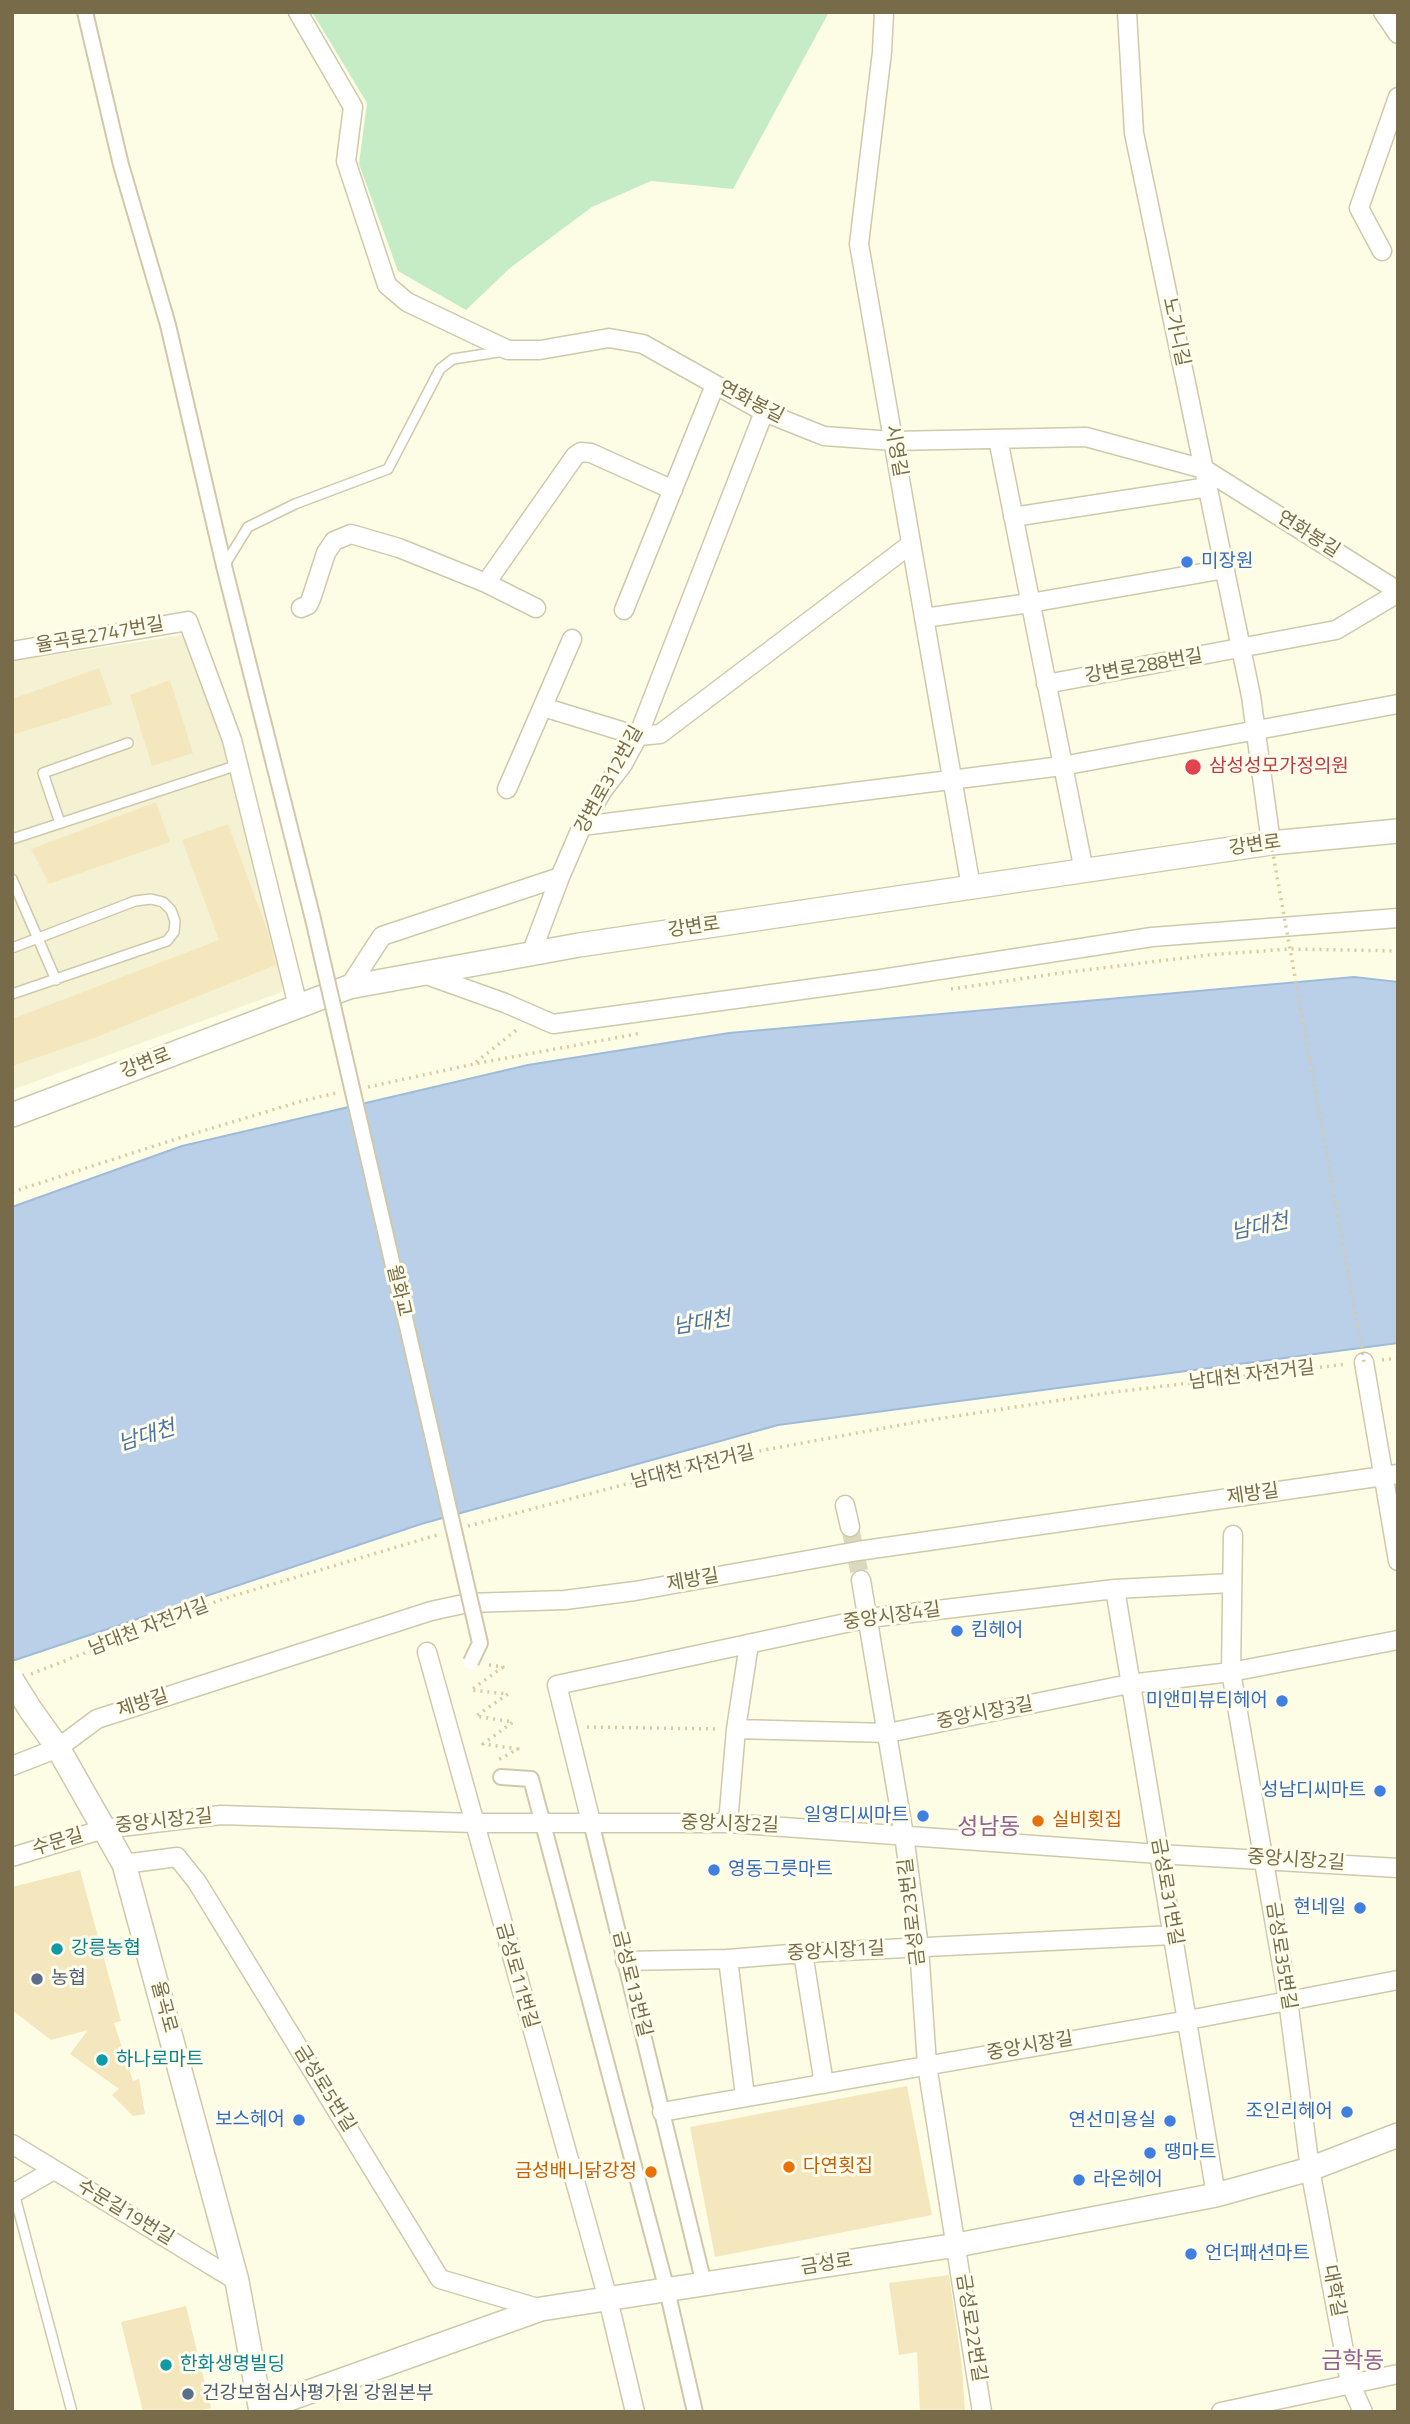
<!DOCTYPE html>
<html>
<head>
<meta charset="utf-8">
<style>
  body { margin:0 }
  #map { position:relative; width:1410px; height:2424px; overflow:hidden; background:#fdfde6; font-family:"Titillium Web",sans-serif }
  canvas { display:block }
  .frame { position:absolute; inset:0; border:14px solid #786b49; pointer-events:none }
</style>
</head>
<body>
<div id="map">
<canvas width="1410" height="2424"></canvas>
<div class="frame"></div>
</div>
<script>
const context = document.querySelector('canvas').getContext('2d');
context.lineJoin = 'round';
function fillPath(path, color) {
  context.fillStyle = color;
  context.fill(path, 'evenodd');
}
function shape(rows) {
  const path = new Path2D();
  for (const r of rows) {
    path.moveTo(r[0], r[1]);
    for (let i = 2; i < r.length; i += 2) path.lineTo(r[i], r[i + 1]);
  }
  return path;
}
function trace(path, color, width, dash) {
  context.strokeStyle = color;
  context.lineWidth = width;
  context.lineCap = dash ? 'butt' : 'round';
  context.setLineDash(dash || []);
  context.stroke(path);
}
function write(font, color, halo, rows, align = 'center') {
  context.font = font + ' "Titillium Web","Noto Sans KR",sans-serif';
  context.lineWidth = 6;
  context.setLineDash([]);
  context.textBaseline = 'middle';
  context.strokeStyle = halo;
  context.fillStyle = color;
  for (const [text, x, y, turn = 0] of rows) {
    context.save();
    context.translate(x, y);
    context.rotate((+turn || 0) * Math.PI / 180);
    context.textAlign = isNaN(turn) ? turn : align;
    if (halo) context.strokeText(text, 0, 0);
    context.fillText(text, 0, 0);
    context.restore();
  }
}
fillPath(shape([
  [184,635,222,741,282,964,282,992,12,1090,12,661]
]), '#f5f2d4');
fillPath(shape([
  [312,12,829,12,733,189,651,181,592,207,510,268,466,310,398,271,359,164,367,103]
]), '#c5ecc4');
const water = shape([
  [1354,977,1398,982,1398,1343,778,1425,421,1524,12,1661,12,1207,182,1146,528,1065,729,1033,1354,977]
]);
fillPath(water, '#b9d0e8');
trace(water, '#9fbbda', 2);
fillPath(shape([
  [99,668,112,704,12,735,12,699],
  [170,680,193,753,152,766,130,695],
  [156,802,170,842,49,884,31,849],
  [228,824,269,935,276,965,97,1037,12,1066,12,1019,219,940,182,840],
  [80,1870,121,2021,114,2023,133,2081,139,2079,145,2114,133,2116,112,2095,119,2089,70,2054,88,2030,51,2040,12,2010,12,1887],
  [907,2086,932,2215,715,2257,690,2127],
  [949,2275,962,2367,965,2412,920,2412,917,2352,899,2355,889,2283],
  [186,2306,211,2408,193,2412,143,2412,121,2322]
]), '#f4e7bd');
trace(shape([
  [850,1527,861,1580]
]), '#dcd8bf', 18, [18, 9]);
const service = shape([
  [224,566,248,527,295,504,388,469,440,369,453,359,505,351],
  [60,823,43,773,128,743],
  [12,839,238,765],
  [12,879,56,980],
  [12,948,135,901,151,899,163,902,171,910,175,921,174,932,167,941,12,994],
  [14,2193,72,2412]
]);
const pedestrian = shape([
  [85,12,121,165,168,325,224,566,313,919],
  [501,1777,531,1779,667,2290,695,2412],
  [591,1822,704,2284]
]);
const minor = shape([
  [298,12,353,107,346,161,387,285,407,302,508,350,540,350,609,338,643,344,764,412,824,436,893,441,1086,437,1204,469,1398,591],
  [884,12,882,52,859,244,971,887],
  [1127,12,1134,133,1251,696,1271,843],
  [1383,12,1398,34],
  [1382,251,1359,208,1398,97],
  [998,439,1084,871],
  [1013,517,1208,487],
  [486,583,575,456,581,452,591,453,673,490],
  [301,608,308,605,311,599,326,553,334,541,351,534,399,548,486,583,536,608],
  [624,610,715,385],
  [924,618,1030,603,1225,569],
  [12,651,188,621,232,740,298,1006],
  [1046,684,1336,630,1398,593],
  [543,707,638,736,660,734,911,544],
  [507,789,572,639],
  [582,826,1062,766,1398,704],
  [531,954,560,877],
  [424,974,505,1003,553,1024,881,979,1152,937,1398,918],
  [349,987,382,936,560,877,582,826,603,790,623,764,638,736,764,412],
  [1364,1362,1398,1561],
  [845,1505,850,1527],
  [1233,1535,1231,1672,1288,2000,1310,2169,1350,2383,1363,2412],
  [861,1580,904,1835,919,1947,927,2065,982,2412],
  [1115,1589,1216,2195],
  [427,1652,608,2299,635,2412],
  [736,1729,888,1733,1129,1684,1231,1672,1398,1640],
  [12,1766,58,1748,97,1719,431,1611,468,1603,565,1600,635,1591,858,1551,1398,1474],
  [591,1822,557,1685,869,1618,1115,1589,1232,1583],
  [728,1823,736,1729,749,1644],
  [12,1857,104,1829,221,1815,473,1823,728,1823,1159,1854,1398,1868],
  [124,1864,177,1857,197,1882,440,2279,541,2309],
  [803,1953,824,2084],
  [728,1959,745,2096],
  [625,1961,728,1959,803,1953,1173,1935],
  [662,2112,1188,2020,1398,1980],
  [12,2144,237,2281],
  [12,2194,54,2170],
  [1221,2412,1398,2374]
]);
const tertiary = shape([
  [12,1115,349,987,579,945,1271,843,1398,831],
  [30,1709,58,1748,124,1864,237,2281,261,2412],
  [261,2409,541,2309,957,2245,1216,2195,1310,2169,1398,2135]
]);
trace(service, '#cfc9ab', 12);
trace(pedestrian, '#cfc9ab', 18);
trace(minor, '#cfc9ab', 21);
trace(tertiary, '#cfc9ab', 26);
trace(shape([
  [951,989,1061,973,1208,955,1289,949,1398,951],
  [476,1062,519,1028],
  [368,1087,474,1064,642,1033],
  [12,1192,176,1139,302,1101,336,1093],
  [1382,1360,1398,1358],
  [468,1526,732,1456,917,1422,1107,1393,1347,1364],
  [489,1665,503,1667,471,1690,508,1694,476,1716,513,1722,483,1744,518,1749,498,1760],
  [31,1674,223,1599,437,1535],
  [587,1727,719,1729]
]), '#d9cb9f', 3.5, [2, 5]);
trace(service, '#fff', 9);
trace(pedestrian, '#fff', 14);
trace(minor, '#fff', 18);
trace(tertiary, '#fff', 23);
const pedestrianBridge = shape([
  [313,919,480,1643,471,1662]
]);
const tertiaryBridge = shape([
  [12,1680,30,1709]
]);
trace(pedestrianBridge, '#cfc9ab', 18, []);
trace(tertiaryBridge, '#cfc9ab', 26, []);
trace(shape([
  [1271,843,1364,1362]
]), '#d9cb9f', 3.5, [2, 5]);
trace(pedestrianBridge, '#fff', 14);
trace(tertiaryBridge, '#fff', 23);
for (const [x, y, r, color] of [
  [1187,562,7,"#3f7fe0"],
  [1193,767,9,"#e0444e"],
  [957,1631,7,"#3f7fe0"],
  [1282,1701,7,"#3f7fe0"],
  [1380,1791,7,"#3f7fe0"],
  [923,1816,7,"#3f7fe0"],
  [1038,1821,7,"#e8710a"],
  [714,1870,7,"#3f7fe0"],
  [1360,1908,7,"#3f7fe0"],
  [57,1949,7,"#0f9aa8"],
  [37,1979,7,"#5c6f8a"],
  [102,2060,7,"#0f9aa8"],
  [1347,2112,7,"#3f7fe0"],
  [299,2120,7,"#3f7fe0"],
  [1170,2121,7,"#3f7fe0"],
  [1150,2153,7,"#3f7fe0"],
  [789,2167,7,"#e8710a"],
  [651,2172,7,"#e8710a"],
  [1079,2180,7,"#3f7fe0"],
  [1191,2254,7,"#3f7fe0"],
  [166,2365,7,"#0f9aa8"],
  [188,2394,7,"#5c6f8a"]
]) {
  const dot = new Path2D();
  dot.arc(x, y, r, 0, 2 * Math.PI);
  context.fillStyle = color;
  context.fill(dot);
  trace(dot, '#fffeed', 2.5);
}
write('19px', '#786b49', '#fffeed', [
  ["노가니길",1175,332,78],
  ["연화봉길",751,403,27],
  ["시영길",895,451,80],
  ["연화봉길",1308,535,32],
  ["율곡로2747번길",100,636,-10],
  ["강변로288번길",1144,667,-10],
  ["강변로312번길",610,780,-61],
  ["강변로",1255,846,-8],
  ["강변로",694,928,-8],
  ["강변로",146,1064,-21],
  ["월화교",398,1291,77],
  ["남대천 자전거길",1252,1376,-7],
  ["남대천 자전거길",693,1468,-14],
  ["제방길",1253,1495,-8],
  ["제방길",693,1581,-10],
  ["중앙시장4길",892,1617,-8],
  ["남대천 자전거길",149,1628,-21],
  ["제방길",143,1704,-18],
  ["중앙시장3길",985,1714,-11],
  ["중앙시장2길",164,1822,-6],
  ["중앙시장2길",730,1825,2],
  ["수문길",58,1843,-17],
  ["중앙시장2길",1296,1861,4],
  ["금성로31번길",1166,1892,80],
  ["금성로23번길",913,1912,-97],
  ["중앙시장1길",836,1952,-3],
  ["금성로35번길",1280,1956,81],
  ["금성로11번길",516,1976,74],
  ["금성로13번길",631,1984,76],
  ["율곡로",163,2007,75],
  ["중앙시장길",1030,2047,-10],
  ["금성로5번길",324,2089,58],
  ["수문길19번길",125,2213,31],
  ["금성로",827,2265,-9],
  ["대학길",1333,2291,79],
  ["금성로22번길",970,2328,81]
]);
write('19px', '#366cbe', '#fffeed', [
  ["미장원",1201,562,"left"],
  ["킴헤어",971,1631,"left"],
  ["미앤미뷰티헤어",1268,1701],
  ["성남디씨마트",1366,1791],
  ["일영디씨마트",909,1816],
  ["영동그릇마트",728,1870,"left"],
  ["현네일",1346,1908],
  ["조인리헤어",1333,2112],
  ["보스헤어",285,2120],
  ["연선미용실",1156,2121],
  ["땡마트",1164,2153,"left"],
  ["라온헤어",1093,2180,"left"],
  ["언더패션마트",1205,2254,"left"]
], 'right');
write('19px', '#be3a42', '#fffeed', [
  ["삼성성모가정의원",1209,767]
], 'left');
write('19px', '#c56008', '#fffeed', [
  ["실비횟집",1052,1821],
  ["다연횟집",803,2167],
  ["금성배니닭강정",637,2172,"right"]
], 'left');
write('19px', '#0d838f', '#fffeed', [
  ["강릉농협",71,1949],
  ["하나로마트",116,2060],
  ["한화생명빌딩",180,2365]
], 'left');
write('19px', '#4e5e75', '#fffeed', [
  ["농협",51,1979],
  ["건강보험심사평가원 강원본부",202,2394]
], 'left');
write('italic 21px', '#4b73a2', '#fffeed', [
  ["남대천",1260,1228,-12],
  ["남대천",702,1324,-9],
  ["남대천",147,1437,-17]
]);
write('23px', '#946193', '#fffeed', [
  ["성남동",989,1828],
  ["금학동",1353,2362]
]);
</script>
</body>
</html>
